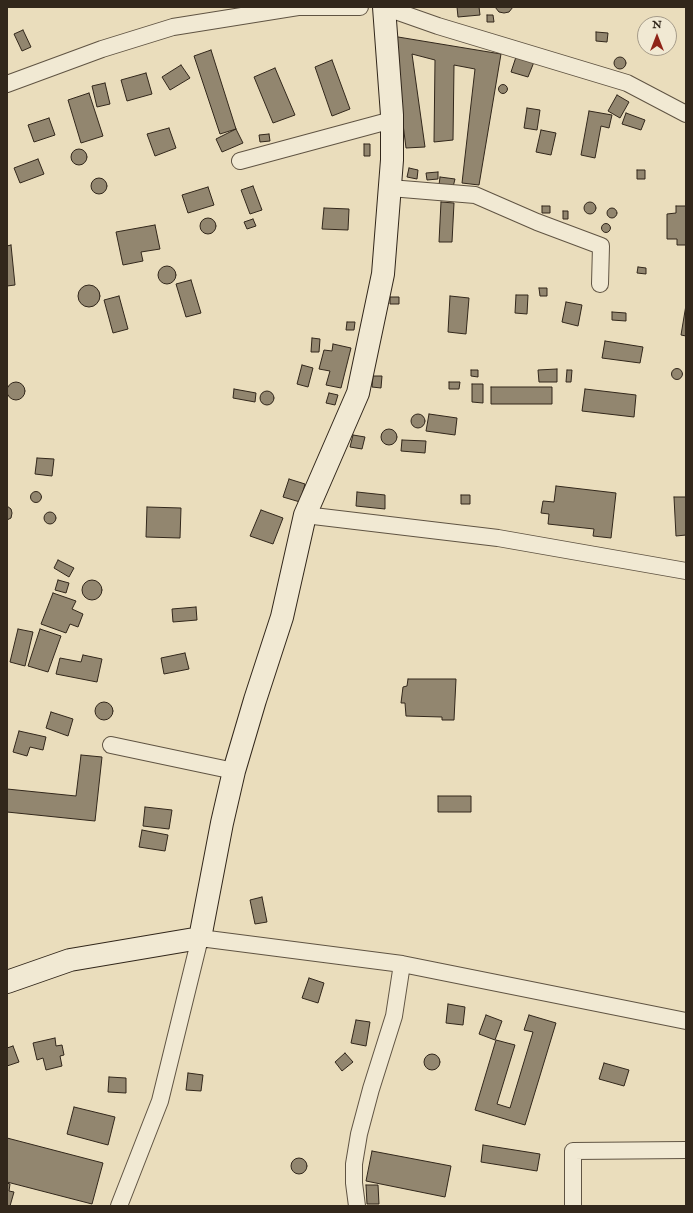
<!DOCTYPE html>
<html>
<head>
<meta charset="utf-8">
<style>
  body { margin:0 }
  #map { position:relative; width:693px; height:1213px; overflow:hidden; background:#eaddbc; font-family:"IM FELL English",serif }
  canvas { display:block }
  .frame { position:absolute; inset:0; border:8px solid #32271b; pointer-events:none }
  .north { position:absolute; left:637px; top:16px; width:40px; height:40px; box-sizing:border-box; background:#f1e9d3; border:1px solid #a59b89; border-radius:50%; rotate:0deg; font-size:11px; font-weight:700; line-height:16px; text-align:center; color:#32271b }
  .north::after { content:''; display:block; margin:auto; width:14px; height:18px; background:#8f2418; clip-path:polygon(50% 0,100% 100%,50% 72%,0 100%) }
</style>
</head>
<body>
<div id="map">
<canvas width="693" height="1213"></canvas>
<div class="frame"></div>
<div class="north">N</div>
</div>
<script>
const context = document.querySelector('canvas').getContext('2d');
context.lineJoin = 'round';
function fillPath(path, color) {
  context.fillStyle = color;
  context.fill(path, 'evenodd');
}
function shape(rows) {
  const path = new Path2D();
  for (const r of rows) {
    if (r.length === 3) {
      path.moveTo(r[0] + r[2], r[1]);
      path.arc(r[0], r[1], r[2], 0, 2 * Math.PI);
      continue;
    }
    path.moveTo(r[0], r[1]);
    for (let i = 2; i < r.length; i += 2) path.lineTo(r[i], r[i + 1]);
  }
  return path;
}
function trace(path, color, width, dash) {
  context.strokeStyle = color;
  context.lineWidth = width;
  context.lineCap = dash ? 'butt' : 'round';
  context.setLineDash(dash || []);
  context.stroke(path);
}
const building = shape([
  [457,7,479,7,480,15,458,17,457,7],
  [495,7,513,7,509,12,504,13,499,12,495,7],
  [487,15,493,15,494,22,487,22,487,15],
  [23,30,31,47,22,51,14,34,23,30],
  [596,32,608,33,607,42,596,41,596,32],
  [392,36,501,54,479,185,462,183,475,69,454,65,453,140,434,142,435,60,412,54,425,147,406,148,392,36],
  [211,50,236,129,220,134,194,56,211,50],
  [516,57,534,62,528,77,511,72,516,57],
  [620,63,6],
  [332,60,350,109,332,116,315,67,332,60],
  [181,65,190,78,170,90,162,77,181,65],
  [275,68,295,115,273,123,254,77,275,68],
  [146,73,152,94,127,101,121,80,146,73],
  [105,83,110,104,97,107,92,86,105,83],
  [503,89,4.5],
  [89,93,103,136,81,143,68,100,89,93],
  [617,95,629,102,620,118,608,111,617,95],
  [527,108,540,110,537,130,524,128,527,108],
  [589,111,612,115,609,128,601,126,595,158,581,155,589,111],
  [626,113,645,120,641,130,622,124,626,113],
  [49,118,55,135,34,142,28,125,49,118],
  [169,128,176,148,155,156,147,134,169,128],
  [236,129,243,143,222,152,216,139,236,129],
  [541,130,556,133,551,155,536,152,541,130],
  [269,134,270,141,260,142,259,135,269,134],
  [364,144,370,144,370,156,364,156,364,144],
  [79,157,8],
  [38,159,44,174,20,183,14,168,38,159],
  [409,168,418,170,417,179,407,177,409,168],
  [637,170,645,170,645,179,637,179,637,170],
  [438,172,438,179,427,180,426,173,438,172],
  [440,177,455,179,453,187,439,185,440,177],
  [99,186,8],
  [253,186,262,210,250,214,241,190,253,186],
  [208,187,214,205,188,213,182,195,208,187],
  [590,208,6],
  [441,202,454,203,452,242,439,242,441,202],
  [542,206,550,206,550,213,542,213,542,206],
  [676,206,686,206,686,245,677,245,677,239,667,239,667,214,676,213,676,206],
  [612,213,5],
  [324,208,349,209,348,230,322,229,324,208],
  [563,211,568,211,568,219,563,219,563,211],
  [208,226,8],
  [253,219,256,226,247,229,244,222,253,219],
  [606,228,4.5],
  [155,225,160,249,141,252,143,261,123,265,116,232,155,225],
  [11,245,15,285,7,286,7,246,11,245],
  [167,275,9],
  [638,267,646,268,646,274,637,273,638,267],
  [191,280,201,313,186,317,176,284,191,280],
  [89,296,11],
  [539,288,547,288,547,296,540,296,539,288],
  [516,295,528,295,527,314,515,313,516,295],
  [119,296,128,329,113,333,104,300,119,296],
  [450,296,469,298,466,334,448,332,450,296],
  [390,297,399,297,399,304,390,304,390,297],
  [566,302,582,305,578,326,562,322,566,302],
  [686,305,686,336,681,335,686,305],
  [612,312,626,313,626,321,612,320,612,312],
  [347,322,355,322,354,330,346,330,347,322],
  [312,338,320,339,319,352,311,352,312,338],
  [605,341,643,347,640,363,602,358,605,341],
  [333,344,351,348,341,388,326,385,330,371,319,369,324,350,332,351,333,344],
  [302,365,313,368,308,387,297,384,302,365],
  [677,374,5.5],
  [557,369,557,382,539,382,538,370,557,369],
  [471,370,478,370,478,377,471,376,471,370],
  [567,370,572,370,571,382,566,382,567,370],
  [373,376,382,376,381,388,372,387,373,376],
  [16,391,9],
  [449,382,460,382,459,389,449,389,449,382],
  [472,384,483,384,483,403,472,402,472,384],
  [491,387,552,387,552,404,491,404,491,387],
  [234,389,256,393,255,402,233,398,234,389],
  [585,389,636,395,634,417,582,411,585,389],
  [267,398,7],
  [329,393,338,395,335,405,326,403,329,393],
  [429,414,457,418,455,435,426,431,429,414],
  [418,421,7],
  [389,437,8],
  [353,435,365,437,362,449,350,447,353,435],
  [402,440,426,441,425,453,401,451,402,440],
  [37,458,54,459,52,476,35,474,37,458],
  [289,479,305,484,300,502,283,497,289,479],
  [556,486,616,493,611,538,593,536,594,529,548,524,549,514,541,513,543,501,554,502,556,486],
  [36,497,5.5],
  [357,492,385,495,385,509,356,506,357,492],
  [461,495,470,495,470,504,461,504,461,495],
  [674,497,686,497,686,535,676,536,674,497],
  [7,506,11,509,12,513,11,518,7,520,7,506],
  [147,507,181,508,180,538,146,537,147,507],
  [261,510,283,518,273,544,250,536,261,510],
  [50,518,6],
  [58,560,74,568,69,577,54,568,58,560],
  [58,580,69,583,66,593,55,590,58,580],
  [92,590,10],
  [53,593,76,601,72,609,83,614,78,627,70,624,66,633,41,624,53,593],
  [196,607,197,620,173,622,172,609,196,607],
  [18,629,33,632,25,666,10,662,18,629],
  [40,629,61,636,48,672,28,666,40,629],
  [185,653,189,669,164,674,161,658,185,653],
  [83,655,102,659,97,682,56,674,60,658,81,662,83,655],
  [408,679,456,679,454,720,442,720,442,717,406,716,405,703,401,703,403,687,407,686,408,679],
  [104,711,9],
  [51,712,73,719,68,736,46,728,51,712],
  [19,731,46,737,43,750,30,747,27,756,13,752,19,731],
  [81,755,102,757,95,821,7,812,7,789,76,796,81,755],
  [438,796,471,796,471,812,438,812,438,796],
  [145,807,172,810,169,829,143,826,145,807],
  [142,830,168,835,165,851,139,847,142,830],
  [262,897,267,922,255,924,250,900,262,897],
  [309,978,324,983,318,1003,302,998,309,978],
  [448,1004,465,1007,463,1025,446,1023,448,1004],
  [486,1015,502,1021,495,1040,479,1034,486,1015],
  [529,1015,556,1023,525,1125,475,1110,496,1040,515,1045,497,1104,510,1108,533,1032,524,1030,529,1015],
  [356,1020,370,1022,366,1046,351,1043,356,1020],
  [55,1038,56,1046,62,1045,64,1055,60,1056,62,1066,46,1070,43,1058,37,1060,33,1043,55,1038],
  [13,1046,19,1062,7,1066,7,1048,13,1046],
  [345,1053,353,1062,342,1071,335,1062,345,1053],
  [432,1062,8],
  [604,1063,629,1070,624,1086,599,1079,604,1063],
  [188,1073,203,1075,201,1091,186,1090,188,1073],
  [109,1077,126,1078,126,1093,108,1092,109,1077],
  [74,1107,115,1117,108,1145,67,1134,74,1107],
  [7,1138,103,1163,92,1204,7,1182,7,1138],
  [483,1145,540,1154,537,1171,481,1162,483,1145],
  [372,1151,451,1166,445,1197,366,1181,372,1151],
  [299,1166,8],
  [7,1183,10,1184,9,1191,14,1192,10,1206,7,1206,7,1183],
  [366,1185,378,1185,379,1204,367,1204,366,1185]
]);
fillPath(building, '#92866f');
trace(building, '#32271b', 1);
const street = shape([
  [384,7,438,26,627,83,686,114],
  [7,84,102,49,173,27,298,7,360,7],
  [240,161,392,120],
  [390,188,475,195,537,222,601,246,600,284],
  [305,515,498,538,686,571],
  [111,745,234,771],
  [119,1206,160,1101,200,938,402,964,686,1021],
  [357,1206,354,1183,354,1164,359,1134,371,1089,394,1016,402,964],
  [573,1206,573,1151,686,1150]
]);
const secondary = shape([
  [7,982,70,960,200,938,222,823,234,771,255,700,282,617,305,515,358,393,383,274,392,160,392,115,384,7]
]);
trace(street, '#605443', 18);
trace(secondary, '#32271b', 24);
trace(street, '#f1e9d3', 16);
trace(secondary, '#f1e9d3', 22);
</script>
</body>
</html>
